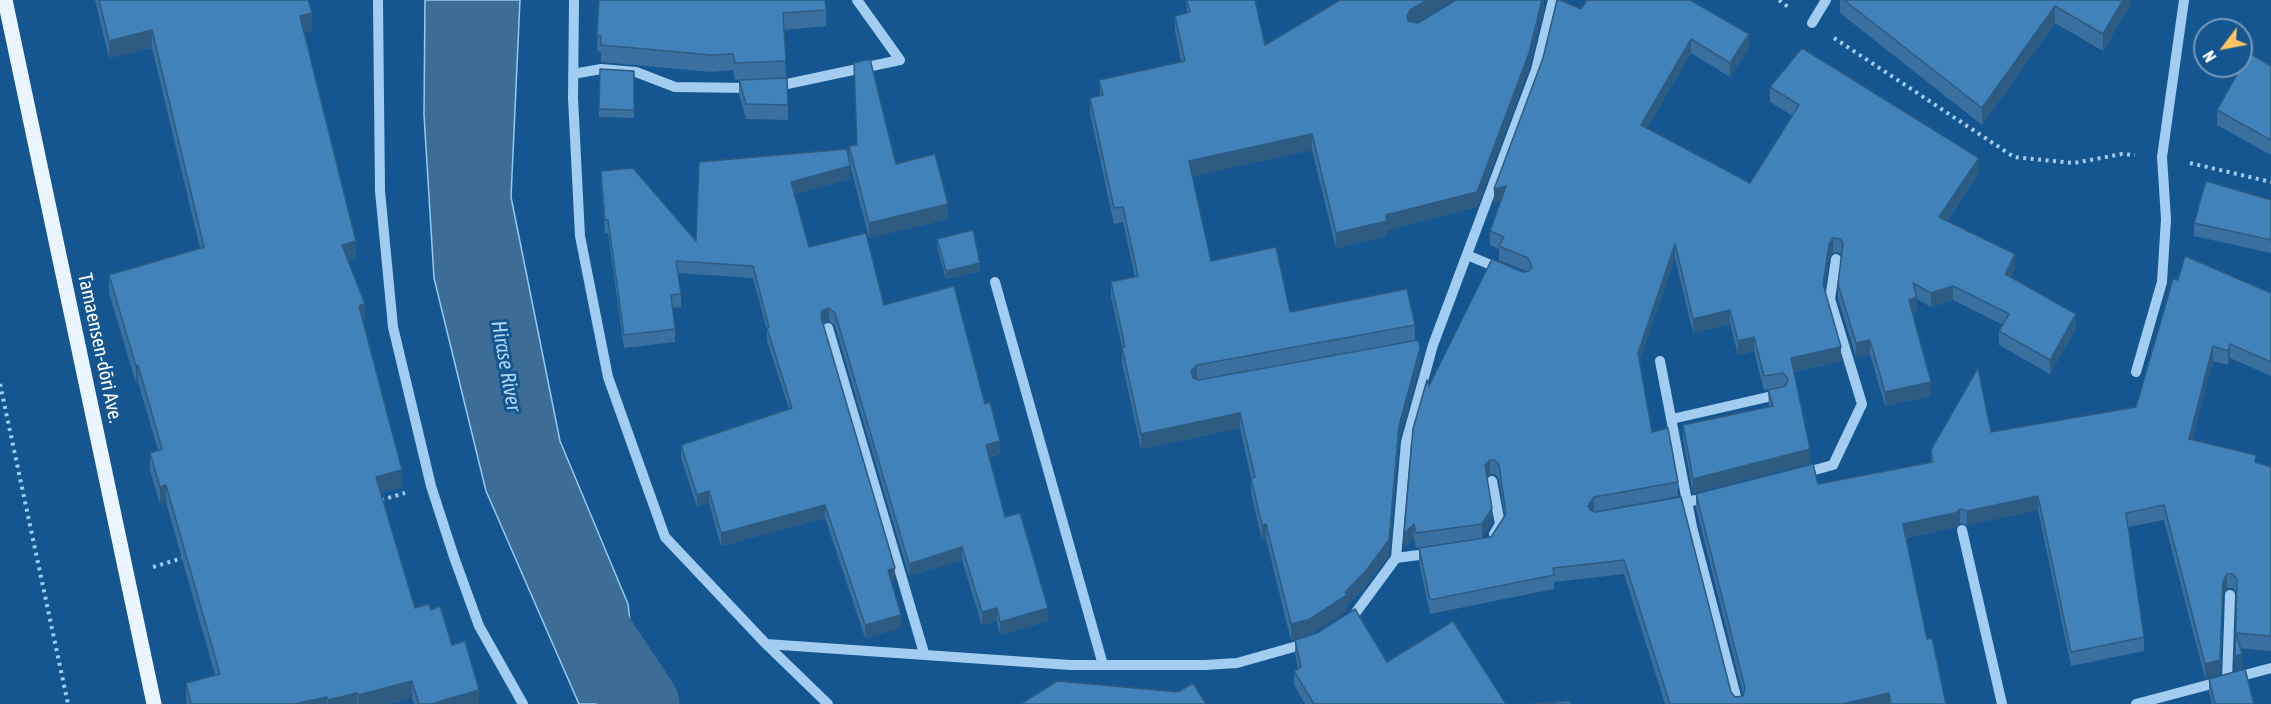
<!DOCTYPE html>
<html>
<head>
<meta charset="utf-8">
<style>
  body { margin:0 }
  #map { position:relative; width:2271px; height:704px; overflow:hidden; background:#155690; font-family:"Asap Condensed",sans-serif }
  canvas { display:block }
  .north { position:absolute; left:2193px; top:18px; width:60px; height:60px; box-sizing:border-box; background:#155690; border:2px solid #739abc; border-radius:50%; rotate:238deg; font-size:16px; font-weight:700; line-height:24px; text-align:center; color:#fff }
  .north::after { content:''; display:block; margin:auto; width:21px; height:27px; background:#ffc361; clip-path:polygon(50% 0,100% 100%,50% 72%,0 100%) }
</style>
</head>
<body>
<div id="map">
<canvas width="2271" height="704"></canvas>
<div class="north">N</div>
</div>
<script>
const context = document.querySelector('canvas').getContext('2d');
context.lineJoin = 'round';
function fillPath(path, color) {
  context.fillStyle = color;
  context.fill(path, 'evenodd');
}
function shape(rows) {
  const path = new Path2D();
  for (const r of rows) {
    path.moveTo(r[0], r[1]);
    for (let i = 2; i < r.length; i += 2) path.lineTo(r[i], r[i + 1]);
  }
  return path;
}
function trace(path, color, width, dash) {
  context.strokeStyle = color;
  context.lineWidth = width;
  context.lineCap = dash ? 'butt' : 'round';
  context.setLineDash(dash || []);
  context.stroke(path);
}
function write(font, color, halo, rows, align = 'center') {
  context.font = font + ' "Asap Condensed",sans-serif';
  context.lineWidth = 6;
  context.setLineDash([]);
  context.textBaseline = 'middle';
  context.strokeStyle = halo;
  context.fillStyle = color;
  for (const [text, x, y, turn = 0] of rows) {
    context.save();
    context.translate(x, y);
    context.rotate((+turn || 0) * Math.PI / 180);
    context.textAlign = isNaN(turn) ? turn : align;
    if (halo) context.strokeText(text, 0, 0);
    context.fillText(text, 0, 0);
    context.restore();
  }
}
const water = shape([
  [425,0,520,0,511,197,560,441,628,604,639,704,579,704,486,491,434,278,424,115,425,0]
]);
fillPath(water, '#3d6c96');
trace(water, '#94c9f3', 1.5);
trace(shape([
  [586,608,596,635,642,704]
]), '#3d6c96', 75);
trace(shape([
  [1779,0,1791,9],
  [1834,38,2014,157,2074,163,2122,154,2135,155],
  [2190,163,2271,182],
  [0,384,68,704],
  [381,500,405,493],
  [153,567,186,557]
]), '#a2ccf0', 4, [3, 4.5]);
trace(shape([
  [378,0,380,191,393,327,431,486,454,557,479,626,523,704],
  [574,0,573,98,580,236,608,377,665,537,766,644,828,704],
  [1812,23,1826,0],
  [573,74,601,69,636,72,675,87,752,88],
  [773,87,900,60,857,0],
  [1467,255,1503,270],
  [995,282,1103,665],
  [828,328,924,653],
  [1660,361,1692,527,1738,704],
  [2136,372,2162,282,2166,219,2162,157,2184,0],
  [1672,419,1781,394],
  [1803,473,1833,465,1862,404,1830,299,1836,259],
  [1492,481,1500,524,1494,534],
  [1669,506,1709,497],
  [1962,530,2002,704],
  [1396,558,1434,553],
  [1347,620,1354,615,1396,558,1406,442,1433,345,1536,70,1553,0],
  [766,644,1070,665,1205,665,1237,663,1308,643],
  [2227,681,2230,595],
  [2136,704,2271,668]
]), '#a2ccf0', 10);
trace(shape([
  [5,0,154,704]
]), '#ebf5ff', 15);
fillPath(shape([
  [95,0,308,0,312,30,304,32,356,258,348,261,365,321,363,322,402,487,381,493,415,608,431,610,452,645,479,704,414,704,412,698,389,704,187,704,186,700,186,683,215,675,166,502,160,504,150,470,150,453,158,450,138,382,136,383,109,293,109,275,200,248,152,48,109,58],
  [599,0,826,10,826,26,784,30,786,78,735,80,733,70,711,72,601,62,601,52,597,51],
  [1186,0,1255,0,1265,45,1340,0,1453,0,1415,23,1418,23,1544,0,1544,7,1529,68,1477,207,1387,230,1387,236,1336,248,1312,150,1192,176,1211,261,1290,312,1415,325,1415,341,1420,363,1399,441,1389,555,1365,587,1347,605,1347,610,1310,634,1291,640,1266,539,1262,540,1251,493,1251,478,1240,428,1141,449,1122,363,1122,347,1111,297,1111,282,1135,277,1123,222,1114,224,1090,113,1090,98,1100,96,1099,80,1181,62,1175,31,1175,16,1187,13],
  [1840,0,2131,0,2131,3,2103,51,2055,23,1982,125,1840,13],
  [1581,9,1749,48,1730,77,1691,53,1647,128,1750,183,1793,116,1770,102,1770,87,1979,172,1947,221,2015,268,2011,277,2076,328,2050,374,1999,345,1999,331,2003,325,1953,300,1931,307,1917,299,1917,312,1913,313,1931,396,1885,406,1870,354,1856,357,1838,298,1838,284,1842,255,1840,253,1833,252,1829,258,1824,289,1841,361,1794,372,1810,463,1693,493,1683,439,1683,425,1769,407,1768,390,1780,387,1764,390,1754,351,1738,355,1730,324,1693,333,1675,258,1639,362,1652,432,1678,482,1678,496,1594,512,1735,697,1743,696,1743,694,1696,508,1696,494,1818,484,1931,462,1931,450,1991,432,2136,407,2178,280,2271,293,2271,376,2230,358,2228,365,2213,361,2192,440,2256,463,2271,467,2271,651,2240,648,2242,668,2235,670,2237,594,2233,588,2227,588,2223,595,2220,674,2205,678,2164,520,2128,527,2144,637,2144,651,2071,666,2038,510,1967,525,1960,523,1955,527,1906,538,1927,639,1946,704,1665,704,1624,574,1554,582,1554,589,1430,614,1419,562,1419,548,1491,537,1505,516,1499,480,1495,474,1490,474,1487,477,1492,523,1482,538,1416,548,1414,538,1404,548,1429,386,1523,272,1526,271,1499,260,1499,249,1490,245,1490,231,1501,201,1494,203],
  [854,63,896,164,948,219,869,238,849,161,849,146,857,146],
  [2271,66,2271,155,2217,125,2217,110],
  [600,69,634,71,634,118,599,117],
  [739,80,788,105,788,120,746,119,739,94],
  [699,162,850,179,794,194,809,247,884,305,985,404,1000,454,989,457,1005,517,1048,621,1000,635,997,621,982,625,962,560,909,576,835,326,829,321,823,323,895,581,891,582,901,628,865,638,825,518,721,546,709,503,697,507,681,458,681,445,789,409,767,341,767,330,753,278,678,273,681,294,681,307,673,308,675,329,675,342,624,348,608,233,605,233,601,184,601,171,696,241],
  [2271,200,2271,253,2194,236,2194,223],
  [937,239,980,271,946,279,937,247],
  [1295,640,1387,662,1506,704,1305,704,1294,685,1294,671,1298,669,1295,654],
  [2209,679,2254,704,2212,704,2209,692]
]), '#3970a0');
fillPath(shape([
  [1427,0,1453,0,1410,26,1407,16,1410,10],
  [1542,0,1544,0,1544,7,1529,68,1477,207,1387,230,1387,236,1336,248,1336,233,1386,215],
  [2123,0,2131,0,2131,3,2103,51,2103,34],
  [2055,6,2055,23,1982,125,1982,108],
  [312,13,312,30,300,33,300,16],
  [152,30,152,48,109,58,109,41],
  [1749,34,1749,48,1730,77,1730,63],
  [1691,39,1691,53,1641,139,1641,125],
  [1312,134,1312,150,1189,177,1189,161],
  [1979,158,1979,172,1939,231,1939,217],
  [850,166,850,179,791,195,791,182],
  [1506,186,1506,200,1494,203,1494,189],
  [948,204,948,219,869,238,869,223],
  [1833,238,1833,252,1829,258,1823,298,1823,284,1829,244],
  [356,241,356,258,342,262,342,245],
  [1675,244,1675,258,1638,367,1638,353],
  [2015,254,2015,268,2005,289,2005,274],
  [980,263,980,271,946,279,946,271],
  [1953,286,1953,300,1931,307,1931,293],
  [1917,297,1917,312,1909,314,1909,300],
  [365,304,365,321,359,323,359,306],
  [829,308,829,321,822,323,821,317,822,311],
  [1730,310,1730,324,1693,333,1693,319],
  [2076,314,2076,328,2050,374,2050,360],
  [1754,337,1754,351,1738,355,1738,341],
  [1870,340,1870,354,1856,357,1856,343],
  [2230,344,2230,358,2228,365,2228,351],
  [2213,346,2213,361,2189,454,2189,439],
  [1841,347,1841,361,1791,372,1791,358],
  [1420,348,1420,363,1399,441,1389,555,1365,587,1347,605,1347,610,1310,634,1291,640,1291,624,1345,592,1399,426],
  [138,365,138,382,136,383,136,366],
  [1197,365,1197,381,1191,386,1191,371],
  [1931,382,1931,396,1885,406,1885,392],
  [1240,413,1240,428,1141,449,1141,434],
  [1000,441,1000,454,986,457,986,445],
  [1810,449,1810,463,1693,493,1693,479],
  [1490,460,1490,474,1485,479,1485,465],
  [402,470,402,487,376,494,376,477],
  [166,485,166,502,160,504,160,487],
  [709,491,709,503,697,507,697,495],
  [2038,496,2038,510,1967,525,1967,511],
  [1594,497,1594,512,1588,520,1588,506],
  [825,505,825,518,721,546,721,533],
  [1492,508,1492,523,1482,538,1482,524],
  [1960,509,1960,523,1955,527,1903,538,1903,524],
  [1266,524,1266,539,1262,540,1262,525],
  [1414,524,1414,538,1404,548,1404,534],
  [962,547,962,560,909,576,909,564],
  [895,568,895,581,888,583,888,570],
  [2227,574,2227,588,2223,595,2220,674,2205,678,2205,664,2223,581],
  [997,608,997,621,982,625,982,612],
  [1048,608,1048,621,1000,635,1000,622],
  [901,615,901,628,865,638,865,625],
  [2242,654,2242,668,2235,670,2235,656],
  [412,681,412,698,389,704,358,704,358,695],
  [479,690,479,704,431,704],
  [357,693,357,704,328,704,328,700],
  [1889,693,1889,704,1843,704],
  [327,697,327,704,293,704]
]), '#2e5b82');
const building = shape([
  [99,0,308,0,312,13,300,16,356,241,342,245,365,304,359,306,402,470,376,477,415,608,429,604,431,610,440,606,452,645,465,641,479,690,431,704,419,704,412,681,358,695,357,693,328,700,327,697,293,704,191,704,186,683,220,674,166,485,160,487,150,453,162,449,138,365,136,366,109,275,204,247,152,30,109,41,99,0],
  [599,0,825,0,826,10,783,13,786,61,735,63,733,54,711,55,601,45,601,36,597,35,599,0],
  [1187,0,1255,0,1265,45,1340,0,1427,0,1410,10,1407,16,1408,21,1418,23,1456,0,1542,0,1529,53,1477,192,1386,215,1387,221,1336,233,1312,134,1189,161,1211,261,1276,247,1290,312,1407,289,1415,325,1197,365,1191,371,1193,378,1199,380,1418,340,1420,348,1399,426,1389,540,1365,572,1345,592,1347,595,1310,619,1291,624,1266,524,1262,525,1251,478,1255,477,1240,413,1141,434,1122,347,1125,347,1111,282,1138,276,1123,207,1114,208,1090,98,1103,95,1099,80,1185,61,1175,16,1190,12,1187,0],
  [1557,0,1560,0,1581,9,1587,0,1690,0,1749,34,1730,63,1691,39,1641,125,1750,183,1799,105,1770,87,1802,48,1979,158,1939,217,2015,254,2005,274,2076,314,2050,360,1999,331,2009,314,1953,286,1931,293,1913,283,1917,297,1909,300,1931,382,1885,392,1870,340,1856,343,1838,284,1843,243,1840,239,1833,238,1829,244,1823,284,1841,347,1791,358,1810,449,1693,479,1683,425,1773,406,1768,390,1786,386,1788,379,1783,373,1764,376,1754,337,1738,341,1730,310,1693,319,1675,244,1638,353,1652,432,1668,428,1678,482,1594,497,1588,506,1590,510,1596,512,1681,497,1731,692,1735,697,1743,696,1745,688,1696,494,1813,464,1818,484,1933,462,1931,450,1978,368,1991,432,2136,407,2173,279,2178,280,2185,256,2271,293,2271,362,2230,344,2228,351,2213,346,2189,439,2256,455,2255,462,2271,467,2271,636,2236,633,2242,654,2235,656,2237,580,2233,574,2227,574,2223,581,2220,660,2205,664,2164,505,2126,513,2144,637,2071,652,2038,496,1967,511,1960,509,1955,513,1903,524,1927,639,1932,638,1946,704,1891,704,1889,693,1843,704,1670,704,1624,560,1553,568,1554,575,1430,600,1419,548,1491,537,1506,514,1499,465,1495,460,1490,460,1485,465,1492,508,1482,524,1416,533,1414,524,1404,534,1413,429,1427,380,1429,386,1492,259,1523,272,1529,271,1532,267,1528,258,1499,246,1504,237,1490,231,1506,186,1494,189,1543,58,1557,0],
  [1844,0,2123,0,2103,34,2055,6,1982,108,1844,0],
  [2249,53,2271,66,2271,140,2217,110,2249,53],
  [870,59,896,164,935,154,948,204,869,223,849,146,857,145,854,63,870,59],
  [600,69,634,71,634,110,599,109,600,69],
  [787,78,788,105,746,104,739,80,787,78],
  [847,149,850,166,791,182,809,247,866,233,884,305,954,286,985,404,990,402,1000,441,986,445,1005,517,1020,513,1048,608,1000,622,997,608,982,612,962,547,909,564,835,313,829,308,822,311,821,317,895,568,888,570,901,615,865,625,825,505,721,533,709,491,697,495,681,445,792,408,767,328,769,327,753,266,676,261,681,294,671,295,675,329,624,335,608,220,605,220,601,171,633,168,696,241,699,162,847,149],
  [2206,181,2271,200,2271,240,2194,223,2206,181],
  [973,230,980,263,946,271,937,239,973,230],
  [1355,609,1387,662,1453,621,1506,704,1314,704,1294,671,1301,667,1295,640,1317,633,1355,609],
  [2245,669,2254,704,2215,704,2209,679,2245,669],
  [1057,681,1178,692,1193,683,1206,704,1021,704,1057,681],
  [1571,701,1571,704,1530,704,1571,701]
]);
fillPath(building, '#4282ba');
trace(building, '#2e5b82', 1.5);
write('20px', '#fff', '#155690', [
  ["Tamaensen-dōri Ave.",100,348,78]
]);
write('italic 21px', '#aed6f7', '#155690', [
  ["Hirase River",506,366,80]
]);
</script>
</body>
</html>
